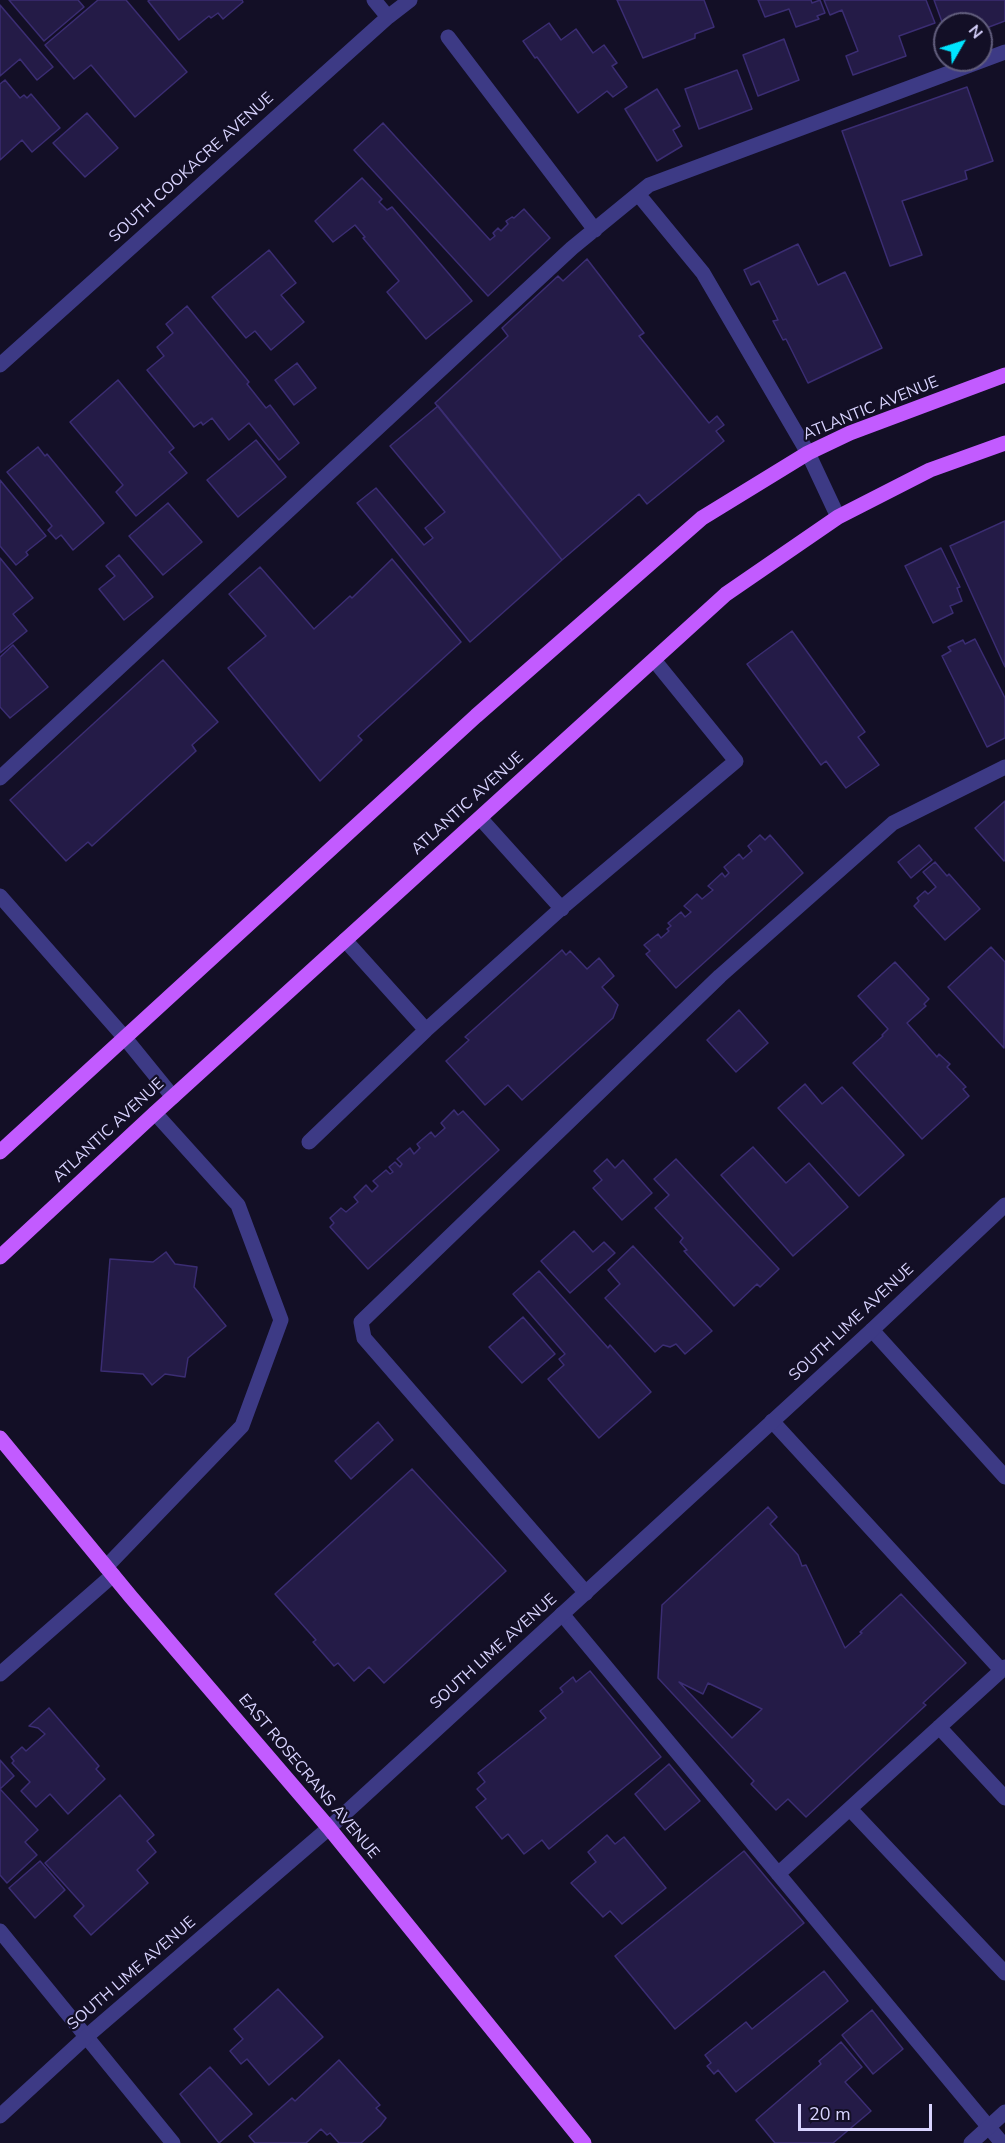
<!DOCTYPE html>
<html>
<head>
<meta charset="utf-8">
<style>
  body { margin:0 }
  #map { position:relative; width:1005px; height:2143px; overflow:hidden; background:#130f26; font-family:"Nunito Sans",sans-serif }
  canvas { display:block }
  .north { position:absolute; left:933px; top:12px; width:60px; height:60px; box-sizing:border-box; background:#130f26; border:2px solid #625e7d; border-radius:50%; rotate:51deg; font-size:16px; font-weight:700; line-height:24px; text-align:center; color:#d9d4ff }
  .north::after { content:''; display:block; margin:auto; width:21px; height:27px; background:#00e5ff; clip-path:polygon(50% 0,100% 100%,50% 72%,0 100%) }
  .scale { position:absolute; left:798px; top:2104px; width:134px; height:27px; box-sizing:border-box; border:3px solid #d9d4ff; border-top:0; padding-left:8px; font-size:18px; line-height:21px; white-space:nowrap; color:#d9d4ff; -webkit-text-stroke:4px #130f26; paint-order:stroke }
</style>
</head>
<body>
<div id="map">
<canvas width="1005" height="2143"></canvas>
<div class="north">N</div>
<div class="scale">20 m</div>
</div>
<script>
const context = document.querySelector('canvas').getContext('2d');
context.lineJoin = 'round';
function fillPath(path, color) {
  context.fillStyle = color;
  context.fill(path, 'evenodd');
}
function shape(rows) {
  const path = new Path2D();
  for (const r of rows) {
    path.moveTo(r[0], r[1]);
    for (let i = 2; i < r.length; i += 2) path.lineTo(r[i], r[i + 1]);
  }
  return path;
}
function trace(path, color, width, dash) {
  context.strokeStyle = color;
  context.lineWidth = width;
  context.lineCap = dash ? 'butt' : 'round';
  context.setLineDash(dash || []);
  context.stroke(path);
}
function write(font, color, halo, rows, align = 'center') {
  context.font = font + ' "Nunito Sans",sans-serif';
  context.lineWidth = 4.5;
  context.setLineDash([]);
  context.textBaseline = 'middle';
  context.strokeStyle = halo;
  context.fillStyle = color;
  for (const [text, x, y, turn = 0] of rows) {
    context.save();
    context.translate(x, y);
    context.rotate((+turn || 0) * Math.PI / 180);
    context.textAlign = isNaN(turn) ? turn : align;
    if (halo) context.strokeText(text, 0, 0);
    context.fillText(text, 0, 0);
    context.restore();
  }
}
const building = shape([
  [9,0,78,0,84,7,44,41,9,0],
  [98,0,126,0,187,72,135,117,91,65,74,79,45,45,98,0],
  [150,0,242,0,243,2,223,19,218,13,211,18,209,16,179,40,148,1,150,0],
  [617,0,704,0,714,27,695,34,695,38,643,58,617,0],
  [758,0,811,0,812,3,820,0,825,13,817,16,819,19,796,27,789,9,765,17,758,0],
  [824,0,926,0,935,23,899,36,906,56,853,75,846,56,858,51,842,10,830,15,824,0],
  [934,0,1005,0,1005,21,981,30,981,24,945,24,945,30,934,0],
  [0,5,53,67,37,80,20,59,0,76,0,5],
  [549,23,561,40,576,29,593,53,604,45,617,63,612,66,627,87,613,97,607,91,578,113,537,57,535,58,523,41,549,23],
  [784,39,799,80,758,96,743,55,784,39],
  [737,70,752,109,699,129,685,89,737,70],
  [5,80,20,98,24,95,27,98,31,94,60,128,32,152,22,140,0,160,0,84,5,80],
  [967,87,993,161,965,171,967,179,902,201,922,255,890,266,842,131,967,87],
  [657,89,680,126,673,130,682,146,657,161,625,109,657,89],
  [87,113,118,148,85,177,53,143,87,113],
  [383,123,490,240,495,236,493,233,498,228,501,231,508,224,506,221,512,217,514,218,524,209,550,238,488,296,354,150,383,123],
  [362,178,382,199,379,202,387,210,392,207,472,301,426,339,387,292,399,281,363,238,365,237,355,225,333,242,315,221,362,178],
  [798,244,818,285,845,272,882,348,808,383,786,339,783,340,773,321,778,320,759,281,751,285,744,270,798,244],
  [269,250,296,283,281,295,304,322,271,350,255,331,246,338,212,297,269,250],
  [587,259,644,333,639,336,709,423,717,416,724,425,716,431,724,441,647,504,639,494,562,560,435,403,508,336,502,328,558,276,563,281,587,259],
  [187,306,249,382,247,384,266,408,270,405,299,443,279,460,249,423,229,440,212,418,203,425,201,422,194,427,147,370,164,356,157,347,173,333,166,324,187,306],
  [297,363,316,388,294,405,275,380,297,363],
  [118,380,174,448,169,452,187,473,136,516,116,492,123,485,70,422,118,380],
  [438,406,562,560,470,642,357,503,376,488,424,545,433,538,425,528,445,512,390,446,438,406],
  [256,440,286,477,238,517,207,480,256,440],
  [38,447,45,456,47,454,104,523,73,550,61,535,56,539,48,530,52,526,7,472,38,447],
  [0,480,46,536,26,552,28,555,16,565,0,546,0,480],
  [168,503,202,542,163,575,129,536,168,503],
  [1005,521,1005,667,950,546,1005,521],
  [941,548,960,587,957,588,962,601,950,606,953,613,933,623,905,566,941,548],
  [119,555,153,597,124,620,99,589,115,576,106,566,119,555],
  [0,558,33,598,13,614,27,631,0,653,0,558],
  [392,559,461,642,358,736,362,740,320,781,228,668,266,636,229,594,260,567,314,629,350,596,352,598,392,559],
  [792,631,865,732,858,737,879,765,846,788,826,761,821,765,747,664,792,631],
  [975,639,1005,698,1005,738,987,747,942,656,951,651,948,647,963,640,965,644,975,639],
  [13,645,48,687,10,718,0,707,0,657,13,645],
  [163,660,218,722,192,745,196,751,92,846,88,842,66,861,10,800,163,660],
  [1005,801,1005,860,1004,861,975,828,1005,801],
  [760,835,765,840,770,835,803,873,676,988,646,954,650,951,644,945,658,934,661,938,669,931,667,929,671,926,668,923,681,912,685,917,691,912,684,906,697,894,702,899,713,890,708,886,722,873,725,877,729,873,724,867,739,854,743,859,752,851,748,846,760,835],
  [919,845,932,860,911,878,898,862,919,845],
  [935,862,947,876,949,874,980,909,945,940,914,906,919,901,917,898,925,891,928,894,936,887,923,872,935,862],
  [991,947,1005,962,1004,1048,948,987,991,947],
  [562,950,566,955,570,951,587,969,599,958,614,976,602,987,618,1005,613,1018,522,1100,508,1085,485,1105,446,1061,469,1040,465,1037,562,950],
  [895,962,929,999,924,1004,926,1006,907,1023,937,1057,939,1054,950,1064,947,1067,966,1087,963,1089,969,1096,922,1139,853,1063,883,1036,882,1035,888,1029,858,996,895,962],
  [739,1010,768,1043,736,1072,707,1040,739,1010],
  [805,1084,822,1104,842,1087,904,1155,859,1196,778,1108,805,1084],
  [454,1110,458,1115,463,1111,499,1150,368,1269,330,1227,334,1223,330,1218,341,1208,346,1212,358,1202,354,1197,366,1185,372,1192,378,1186,373,1181,386,1170,390,1174,393,1172,389,1167,395,1162,400,1167,402,1164,397,1159,410,1148,414,1154,420,1148,417,1144,431,1132,435,1137,445,1128,441,1123,454,1110],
  [753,1147,786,1183,809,1163,848,1207,793,1256,721,1175,753,1147],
  [607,1159,615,1168,623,1160,652,1193,622,1220,593,1188,602,1180,594,1171,607,1159],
  [676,1159,779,1269,760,1287,757,1284,734,1306,684,1251,687,1250,680,1242,683,1238,655,1208,669,1195,654,1179,676,1159],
  [574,1231,593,1252,604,1242,615,1253,570,1293,541,1261,574,1231],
  [633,1246,712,1331,685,1354,676,1344,670,1347,663,1345,655,1352,605,1298,620,1284,608,1270,633,1246],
  [166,1252,175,1264,197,1267,194,1287,226,1326,188,1358,185,1377,165,1374,152,1385,143,1374,101,1371,110,1259,153,1262,166,1252],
  [539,1271,608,1348,610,1345,651,1392,599,1438,548,1379,564,1365,559,1359,565,1354,513,1294,539,1271],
  [523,1317,555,1354,522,1383,489,1347,523,1317],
  [378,1422,393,1440,351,1479,335,1461,378,1422],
  [412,1469,506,1571,384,1683,369,1667,354,1681,338,1663,334,1666,313,1642,316,1640,275,1594,412,1469],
  [768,1507,777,1517,770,1524,798,1555,802,1566,806,1565,845,1648,862,1633,860,1632,901,1594,966,1663,923,1703,926,1705,806,1817,788,1799,776,1810,751,1784,754,1781,658,1678,662,1605,768,1507],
  [679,1682,703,1694,708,1683,762,1709,732,1738,679,1682],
  [590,1671,661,1757,549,1849,542,1840,524,1854,508,1834,502,1839,476,1807,486,1799,477,1789,485,1782,478,1773,546,1718,540,1711,563,1692,560,1688,573,1677,576,1682,590,1671],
  [49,1708,99,1766,96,1769,105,1779,68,1814,50,1794,36,1807,21,1791,30,1782,12,1763,14,1761,11,1757,22,1747,26,1751,45,1734,38,1728,29,1726,49,1708],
  [0,1760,14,1776,0,1789,38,1830,25,1842,37,1855,7,1883,0,1875,0,1760],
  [669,1764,700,1801,665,1830,635,1794,669,1764],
  [120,1795,154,1835,147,1841,156,1852,137,1870,148,1883,91,1935,74,1916,84,1906,45,1863,120,1795],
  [607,1835,615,1844,624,1837,666,1888,622,1924,610,1911,603,1917,571,1883,596,1862,588,1852,607,1835],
  [744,1851,804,1923,675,2029,615,1956,744,1851],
  [40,1861,65,1890,35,1918,9,1888,40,1861],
  [824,1971,848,2001,736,2092,718,2070,714,2074,707,2066,711,2063,705,2055,746,2022,752,2029,824,1971],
  [278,1989,323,2037,269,2085,247,2059,241,2064,230,2051,243,2039,234,2029,278,1989],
  [872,2010,903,2049,873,2074,842,2035,872,2010],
  [841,2042,862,2067,845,2082,871,2111,833,2143,775,2143,756,2120,821,2064,819,2061,841,2042],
  [339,2060,380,2105,376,2108,386,2118,380,2126,361,2143,339,2143,330,2133,327,2135,321,2129,306,2143,255,2143,249,2136,292,2098,295,2101,339,2060],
  [210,2067,252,2114,219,2143,180,2094,210,2067]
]);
fillPath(building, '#241b47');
trace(building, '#3b2d73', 1.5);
trace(shape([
  [448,37,595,230],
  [638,194,703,273,808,453,838,517],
  [0,778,572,248,649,185,1005,52],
  [480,818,562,909],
  [0,896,125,1038,173,1097],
  [345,940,426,1030],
  [309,1142,426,1030,565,905,736,761,654,660],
  [872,1330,1005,1477],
  [772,1421,1001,1670],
  [106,1567,242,1426,281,1320,238,1205,155,1113],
  [586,1593,364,1338,361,1322,720,976,893,823,1005,767],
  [562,1614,1002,2143],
  [0,1674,113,1575],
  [939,1727,1005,1798],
  [850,1809,1005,1973],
  [778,1874,1005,1667],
  [0,1931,173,2143]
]), '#3d3a85', 15);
trace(shape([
  [374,0,388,17],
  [0,365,388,17,410,0],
  [0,2116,86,2037,329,1828,872,1330,1005,1205],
  [971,2143,1005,2112]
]), '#3d3a85', 15);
trace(shape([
  [0,1152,476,716,702,518,808,453,850,433,1005,375],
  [0,1257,155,1113,726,594,838,517,930,470,1005,443],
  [0,1438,131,1597,329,1828,584,2143]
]), '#c25bff', 15);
write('16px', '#d9d4ff', '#130f26', [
  ["SOUTH COOKACRE AVENUE",192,168,-42],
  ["ATLANTIC AVENUE",871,409,-22],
  ["ATLANTIC AVENUE",468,804,-42],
  ["ATLANTIC AVENUE",109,1131,-43],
  ["SOUTH LIME AVENUE",852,1323,-43],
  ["SOUTH LIME AVENUE",494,1652,-42],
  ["EAST ROSECRANS AVENUE",308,1777,50],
  ["SOUTH LIME AVENUE",132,1974,-41]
]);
</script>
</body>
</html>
